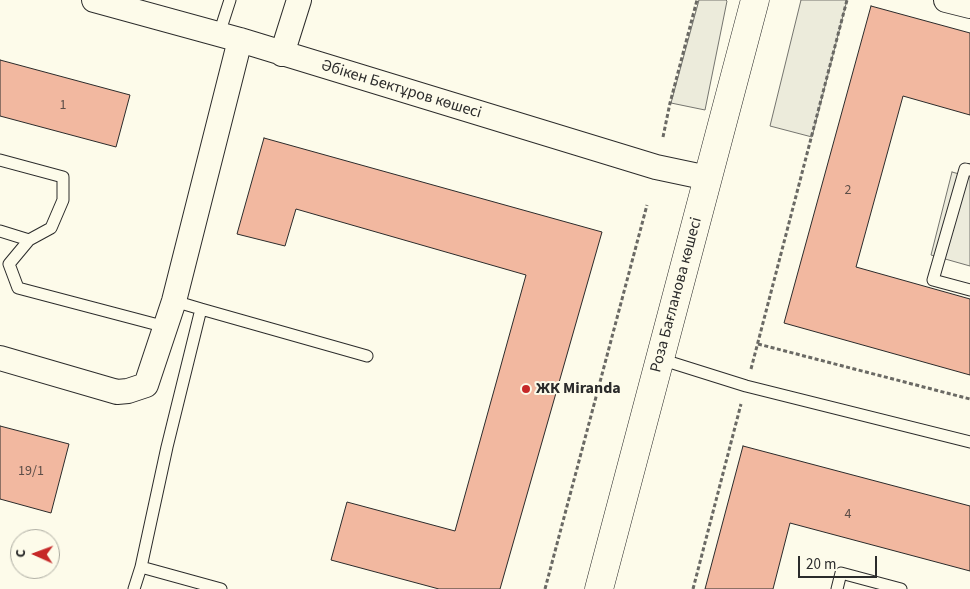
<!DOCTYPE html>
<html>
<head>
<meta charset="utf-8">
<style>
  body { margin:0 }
  #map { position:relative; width:970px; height:589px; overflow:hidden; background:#fdfbea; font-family:"Source Sans 3",sans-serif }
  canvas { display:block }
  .north { position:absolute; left:10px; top:529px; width:50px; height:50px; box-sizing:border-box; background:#fdfbea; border:1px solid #a9a89e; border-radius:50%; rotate:272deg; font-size:14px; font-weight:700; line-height:20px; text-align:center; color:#2b2b2b }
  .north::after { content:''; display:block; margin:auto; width:18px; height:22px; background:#c62828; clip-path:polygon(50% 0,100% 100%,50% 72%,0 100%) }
  .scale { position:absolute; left:798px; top:556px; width:79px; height:22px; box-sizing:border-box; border:2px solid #2b2b2b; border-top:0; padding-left:6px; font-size:15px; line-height:18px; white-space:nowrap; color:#2b2b2b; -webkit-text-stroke:4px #fdfbea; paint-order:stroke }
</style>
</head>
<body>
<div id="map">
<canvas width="970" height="589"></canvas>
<div class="north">С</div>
<div class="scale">20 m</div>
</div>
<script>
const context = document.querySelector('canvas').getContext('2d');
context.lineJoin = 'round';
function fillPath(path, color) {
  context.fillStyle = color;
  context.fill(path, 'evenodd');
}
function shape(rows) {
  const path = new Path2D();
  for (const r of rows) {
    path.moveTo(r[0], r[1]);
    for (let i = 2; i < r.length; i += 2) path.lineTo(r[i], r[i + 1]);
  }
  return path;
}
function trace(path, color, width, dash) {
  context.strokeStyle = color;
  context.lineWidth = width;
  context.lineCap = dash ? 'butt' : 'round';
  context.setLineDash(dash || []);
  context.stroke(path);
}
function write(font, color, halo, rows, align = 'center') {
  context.font = font + ' "Source Sans 3",sans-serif';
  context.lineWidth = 4;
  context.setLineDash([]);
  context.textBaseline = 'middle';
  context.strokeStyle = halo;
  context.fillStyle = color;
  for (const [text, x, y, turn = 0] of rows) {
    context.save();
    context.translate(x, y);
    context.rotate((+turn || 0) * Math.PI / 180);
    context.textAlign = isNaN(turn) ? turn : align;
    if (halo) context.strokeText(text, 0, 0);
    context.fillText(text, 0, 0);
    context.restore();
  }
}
const green = shape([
  [699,0,726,0,727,1,705,110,671,103,699,0],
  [801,0,847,0,812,137,770,126,801,0],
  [952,172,970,177,970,266,931,255,952,172]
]);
fillPath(green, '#ecebdb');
trace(green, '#74746e', 1);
const building = shape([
  [871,6,970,33,970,115,903,96,856,267,970,299,970,375,784,323,871,6],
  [0,60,130,95,116,147,0,116,0,60],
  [264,138,602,232,500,589,439,589,331,560,347,502,455,531,526,275,296,209,285,246,237,234,264,138],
  [0,426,69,444,51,513,0,499,0,426],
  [743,446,970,506,970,571,790,523,773,589,705,589,743,446]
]);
fillPath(building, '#f2b8a0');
trace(building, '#2b2b2b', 1);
const lane = shape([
  [219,34,230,0],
  [0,160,63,177,63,200,51,228,29,240,9,264,18,288,166,327],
  [970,170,965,169,933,280,970,290],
  [0,231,29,240],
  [174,301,201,309],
  [660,359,746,386,970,442],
  [141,567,167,447,201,309,367,356],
  [134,589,141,567,221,589],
  [837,589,841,573,901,589]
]);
const street = shape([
  [94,0,240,40,656,167,708,178],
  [946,0,970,6],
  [282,54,299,0],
  [0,358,117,392,128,391,146,385,174,301,240,40]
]);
const secondary = shape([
  [599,589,755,0]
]);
trace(lane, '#2b2b2b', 13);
trace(street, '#2b2b2b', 26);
trace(secondary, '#2b2b2b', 29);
trace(shape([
  [663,137,670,103,697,0],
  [758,344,970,399],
  [751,369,847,0],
  [545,589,647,205],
  [693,589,741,404]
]), '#6a6964', 3, [4, 2.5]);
trace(lane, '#fdfbea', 11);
trace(street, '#fdfbea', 24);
trace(secondary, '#fdfbea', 28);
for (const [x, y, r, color] of [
  [526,389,5,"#c62828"]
]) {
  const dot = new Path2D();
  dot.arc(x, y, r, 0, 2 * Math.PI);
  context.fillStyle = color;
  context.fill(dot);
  trace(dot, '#fdfbea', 2);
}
write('14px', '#5d4e48', null, [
  ["1",63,106],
  ["2",848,191],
  ["19/1",31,472],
  ["4",848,515]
]);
write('16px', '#2b2b2b', '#fdfbea', [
  ["Әбікен Бектұров көшесі",401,90,17],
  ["Роза Бағланова көшесі",677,295,-75]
]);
write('bold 16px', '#2b2b2b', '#fdfbea', [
  ["ЖК Miranda",536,389]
], 'left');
</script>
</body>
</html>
